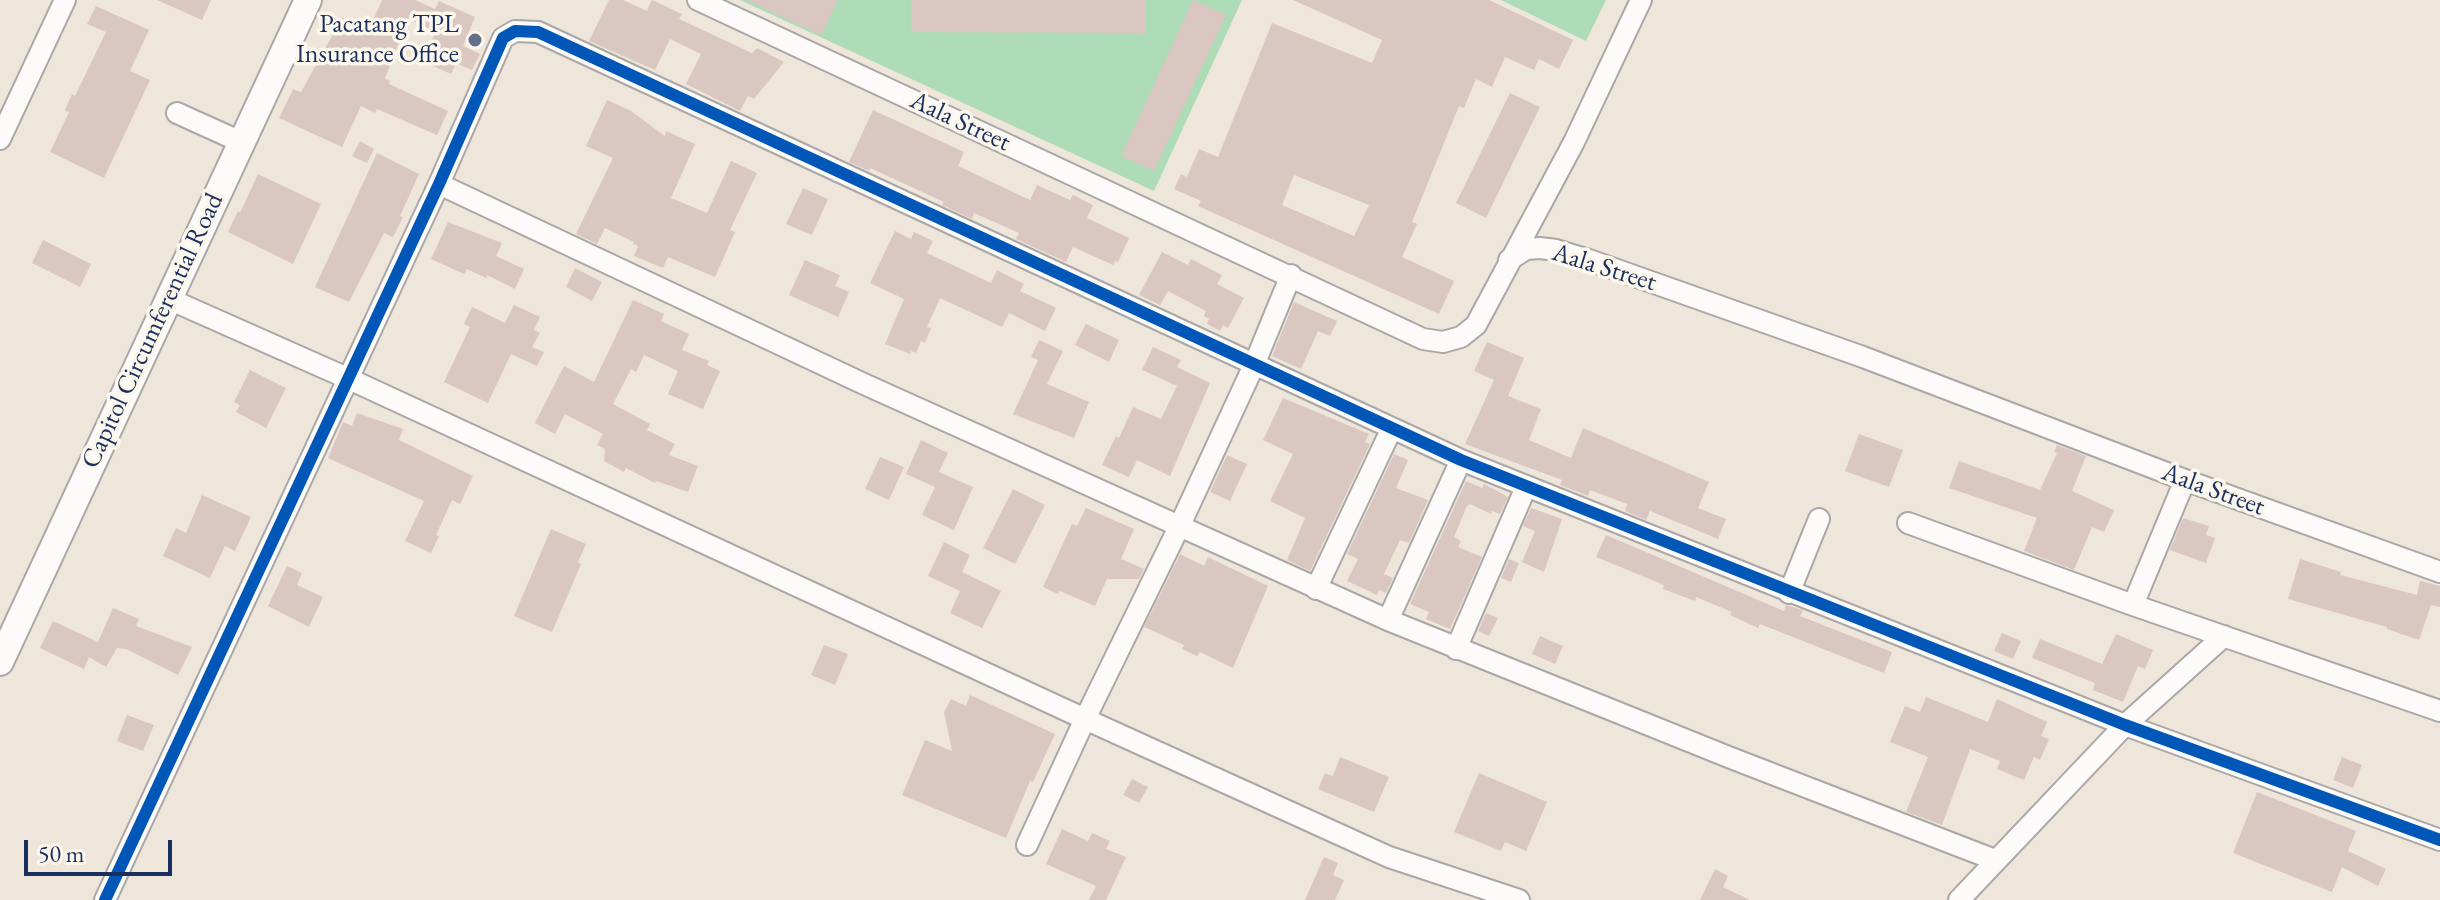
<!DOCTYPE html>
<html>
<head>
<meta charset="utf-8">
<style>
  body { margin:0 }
  #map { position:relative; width:2440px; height:900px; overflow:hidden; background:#eee6da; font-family:"EB Garamond",serif }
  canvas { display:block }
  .scale { position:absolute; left:24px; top:840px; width:148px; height:36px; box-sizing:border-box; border:4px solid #1b2f5e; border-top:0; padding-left:10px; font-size:24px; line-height:28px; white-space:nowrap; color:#1b2f5e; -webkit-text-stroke:6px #fbf7ec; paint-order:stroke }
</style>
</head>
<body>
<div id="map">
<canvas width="2440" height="900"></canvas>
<div class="scale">50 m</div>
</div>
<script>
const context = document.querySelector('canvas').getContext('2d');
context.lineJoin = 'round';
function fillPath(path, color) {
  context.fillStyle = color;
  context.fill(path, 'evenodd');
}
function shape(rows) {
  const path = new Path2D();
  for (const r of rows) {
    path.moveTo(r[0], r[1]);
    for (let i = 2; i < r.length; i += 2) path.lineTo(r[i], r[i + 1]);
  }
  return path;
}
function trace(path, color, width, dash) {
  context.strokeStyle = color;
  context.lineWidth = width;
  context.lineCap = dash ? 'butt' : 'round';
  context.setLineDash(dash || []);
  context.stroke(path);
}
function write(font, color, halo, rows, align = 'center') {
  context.font = font + ' "EB Garamond",serif';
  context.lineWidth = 7;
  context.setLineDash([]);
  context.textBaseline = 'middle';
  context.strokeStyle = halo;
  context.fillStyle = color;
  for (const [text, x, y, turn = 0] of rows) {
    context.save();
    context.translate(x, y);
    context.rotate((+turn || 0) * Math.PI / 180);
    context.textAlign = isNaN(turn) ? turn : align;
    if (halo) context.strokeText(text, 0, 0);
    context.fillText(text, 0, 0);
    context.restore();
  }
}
fillPath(shape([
  [740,0,1242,0,1154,191],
  [1501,0,1606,0,1586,41]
]), '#aedcb6');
fillPath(shape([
  [157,0,211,0,202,20],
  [382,0,415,0,435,9,439,1,475,17,463,46,480,54,472,70,456,63,451,74,422,61,436,31,408,19,385,78,390,81,389,84,448,111,437,135,377,109,375,113,361,106,342,147,279,118,293,89,301,92,342,18,369,30],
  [609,0,623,0,647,11,652,0,682,14,679,19,752,53,757,48,784,62,754,99,748,96,740,111,686,84,701,54,670,39,655,70,589,41],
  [747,0,838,0,821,35],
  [911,0,1146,0,1146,33,911,32],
  [1193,0,1226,15,1154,171,1121,156],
  [1293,0,1489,0,1573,40,1559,69,1539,59,1534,70,1505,57,1492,87,1476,79,1464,108,1459,106,1412,222,1417,224,1402,257,1454,281,1439,314,1198,206,1201,201,1174,189,1181,174,1187,177,1199,149,1218,157,1272,23,1372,63,1382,40],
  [1294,175,1369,205,1354,236,1282,205],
  [96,6,149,30,130,71,150,80,104,178,50,152,69,112,65,110,72,94,75,96,106,32,87,24],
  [1510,93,1540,107,1486,218,1456,203],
  [607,100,631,111,665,136,666,131,695,144,671,198,707,213,731,161,757,173,730,230,735,232,715,277,668,257,663,268,634,256,638,246,633,244,634,242,605,228,597,244,576,234,613,158,586,146],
  [873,110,964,152,958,166,1030,200,1037,185,1070,200,1073,195,1093,205,1087,218,1129,238,1118,262,1115,261,1113,265,1073,247,1066,262,1016,239,1019,233,974,213,972,219,942,205,944,202,870,168,869,171,849,162],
  [360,141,374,149,367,163,352,156],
  [377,153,419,174,400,216,403,217,393,237,384,233,349,302,315,287],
  [258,174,321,204,293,264,228,232,238,211,240,213],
  [803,188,828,199,812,235,786,224],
  [448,222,502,243,496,256,524,269,515,289,487,275,486,278,467,269,464,274,431,259],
  [895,231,911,239,914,232,933,241,927,253,991,283,997,270,1024,284,1020,291,1056,308,1045,331,1009,313,1002,327,940,298,927,327,931,328,925,343,921,341,916,353,911,351,910,354,885,344,904,299,870,283],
  [43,240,91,264,80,287,32,263],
  [1162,252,1188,265,1191,259,1222,275,1217,284,1244,298,1228,328,1223,325,1220,331,1207,324,1209,319,1204,316,1206,311,1168,291,1160,305,1139,295],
  [805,260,840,275,835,286,849,292,838,317,789,295],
  [575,268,602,282,592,301,566,287],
  [633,300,664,314,661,321,689,334,682,350,709,361,707,365,720,371,703,409,668,394,678,371,644,355,636,372,631,369,613,404,650,424,647,430,675,444,669,455,698,466,688,492,656,481,655,483,626,468,624,472,604,461,605,449,597,445,603,434,565,414,555,434,535,423,564,366,594,382],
  [1294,302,1337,321,1330,336,1318,331,1301,369,1272,356],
  [514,305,540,317,534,330,540,333,532,347,544,352,537,366,511,354,488,403,444,382,470,327,464,324,472,307,505,323],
  [1086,324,1119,340,1109,362,1075,345],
  [1039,340,1063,351,1047,384,1089,402,1074,438,1013,414,1038,360,1031,357],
  [1487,342,1524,358,1508,396,1541,409,1529,440,1571,458,1583,428,1709,482,1698,508,1726,519,1718,539,1650,511,1646,520,1625,511,1627,504,1590,490,1588,496,1560,485,1562,480,1465,444,1494,380,1474,371],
  [1153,347,1181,360,1177,367,1210,383,1170,476,1137,460,1129,477,1102,465,1116,436,1119,438,1133,407,1161,419,1177,386,1142,370],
  [250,370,286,388,266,428,236,412,240,405,234,402],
  [1283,398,1369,434,1365,442,1370,444,1310,571,1287,560,1305,518,1270,501,1293,454,1263,440],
  [357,413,403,429,399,440,473,476,460,504,452,500,436,535,439,536,431,553,405,541,424,501,328,458,343,422,352,426],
  [1859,434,1903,450,1889,487,1845,471],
  [921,440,948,453,939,472,973,487,954,530,922,515,935,487,906,474],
  [2057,445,2086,456,2072,491,2114,510,2104,532,2092,527,2074,570,2024,551,2037,518,1949,488,1959,461,2040,490,2057,453,2054,452],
  [1394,454,1408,460,1396,488,1428,500,1409,543,1400,540,1384,574,1393,578,1386,593,1379,590,1377,595,1347,581,1358,559,1347,554],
  [1227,455,1247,464,1230,501,1210,492],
  [880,457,904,467,889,500,865,489],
  [1466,481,1482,488,1484,484,1508,497,1500,514,1492,511,1491,514,1470,504,1467,506,1454,537,1461,541,1458,547,1482,557,1450,629,1426,619,1429,612,1410,604],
  [1013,489,1045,505,1015,564,983,548],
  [202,495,251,517,235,551,225,546,210,578,163,556,176,528,186,533],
  [1086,508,1134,529,1121,559,1144,569,1139,579,1107,579,1095,606,1060,591,1058,594,1043,587,1072,524,1077,526],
  [1531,508,1562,519,1544,572,1522,562,1535,531,1523,526],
  [2183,518,2209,526,2206,535,2215,538,2206,563,2170,550],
  [551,529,586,544,578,562,581,564,552,632,514,616],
  [1606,535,1784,611,1786,605,1803,610,1800,616,1892,652,1884,673,1760,624,1758,628,1730,615,1732,612,1696,597,1695,601,1663,589,1664,585,1596,557],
  [944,542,970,555,962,572,1001,591,982,628,950,613,960,591,928,576],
  [1180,554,1204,566,1208,557,1268,586,1233,668,1200,652,1197,656,1182,649,1184,645,1144,627],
  [1509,559,1519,563,1511,582,1501,578],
  [2300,559,2341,572,2340,575,2417,595,2420,581,2440,586,2440,607,2431,605,2419,640,2387,629,2387,627,2288,599],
  [287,566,302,573,297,585,323,597,309,627,268,606],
  [113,608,139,619,136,626,192,647,178,675,126,649,117,648,106,667,89,657,84,669,40,648,53,621,98,642],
  [1486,613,1498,618,1489,636,1478,631],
  [2002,633,2021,641,2013,659,1994,651],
  [2116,634,2153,650,2145,669,2138,666,2123,702,2093,690,2095,683,2032,658,2040,639,2102,664],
  [1540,636,1563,646,1555,664,1532,654],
  [824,645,848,654,835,685,811,675],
  [970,695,1055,734,1033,782,1030,781,1006,838,902,795,925,740,952,751,944,712,951,699,966,706],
  [1926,697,1988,722,1997,699,2047,722,2041,736,2049,739,2040,760,2034,757,2024,780,1997,769,2000,761,1970,749,1942,825,1906,812,1928,757,1890,742,1905,706,1920,712],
  [127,715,154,725,143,751,117,741],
  [1340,757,1389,777,1374,812,1318,789,1325,773,1333,776],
  [2342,757,2362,765,2353,788,2333,780],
  [1479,773,1547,802,1526,851,1505,842,1501,851,1454,832],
  [1132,779,1148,787,1139,803,1123,795],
  [2257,792,2356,831,2348,851,2386,869,2378,886,2342,867,2332,892,2233,853],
  [1062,829,1088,841,1092,833,1110,841,1106,849,1126,857,1106,900,1089,900,1096,886,1046,864],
  [1324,857,1338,863,1333,875,1344,880,1335,900,1305,900],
  [1715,869,1728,876,1723,887,1750,900,1700,900]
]), '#dbc7c1');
const minor = shape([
  [698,0,1423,339,1443,342,1461,337,1476,325,1574,142,1641,0],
  [177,113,241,142],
  [0,139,65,0],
  [439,184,864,384,1388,620,1731,758,1995,860],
  [1509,260,1526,249,1540,248,1556,250,1589,260,1863,357,2185,480,2440,572],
  [169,299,347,378,1085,719,1389,857,1519,900],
  [1908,523,2133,605,2440,711],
  [1316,589,1391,430],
  [1789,593,1819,519],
  [2133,605,2185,480],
  [1388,620,1461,460],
  [1456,649,1526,487],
  [1027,845,1085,719,1180,525,1254,365,1291,275],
  [105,900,439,184,503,38,515,31,538,32,1461,460,2125,725,2440,840],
  [1959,900,2125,725,2224,636]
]);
const major = shape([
  [0,662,308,0]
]);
trace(minor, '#aaa8a7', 24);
trace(major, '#aaa8a7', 30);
trace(minor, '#fcfbf9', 20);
trace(major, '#fcfbf9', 26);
trace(shape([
  [105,900,439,184,503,38,515,31,538,32,1461,460,2125,725,2440,840]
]), '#0057b8', 12);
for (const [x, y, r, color] of [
  [475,40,8,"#656f89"]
]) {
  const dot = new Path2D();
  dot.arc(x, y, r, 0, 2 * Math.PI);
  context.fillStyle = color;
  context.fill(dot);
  trace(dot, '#fbf7ec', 3);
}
write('26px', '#1b2f5e', '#fbf7ec', [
  ["Pacatang TPL",459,25],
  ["Insurance Office",459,55]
], 'right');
write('26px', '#1b2f5e', '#fbf7ec', [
  ["Aala Street",960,122,25],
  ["Aala Street",1604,268,17],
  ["Capitol Circumferential Road",153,331,-65],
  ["Aala Street",2213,490,20]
]);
</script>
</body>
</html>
